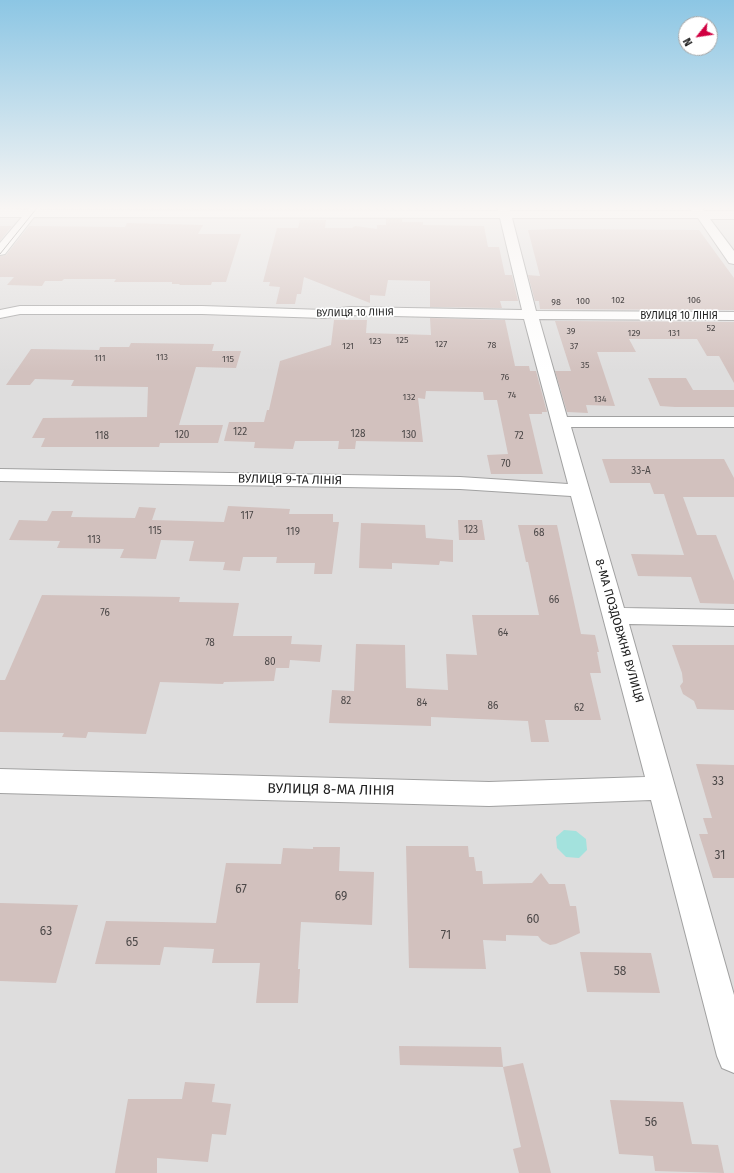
<!DOCTYPE html>
<html>
<head>
<meta charset="utf-8">
<style>
  body { margin:0 }
  #map { position:relative; width:734px; height:1173px; overflow:hidden; background:#f1eae6; font-family:"Fira Sans",sans-serif }
  canvas { display:block }
  .north { position:absolute; left:678px; top:16px; width:40px; height:40px; box-sizing:border-box; background:#fff; border:1px solid #a6a6a6; border-radius:50%; rotate:240deg; font-size:11px; font-weight:700; line-height:16px; text-align:center; color:#202020 }
  .north::after { content:''; display:block; margin:auto; width:14px; height:18px; background:#d00041; clip-path:polygon(50% 0,100% 100%,50% 72%,0 100%) }
</style>
</head>
<body>
<div id="map">
<canvas width="734" height="1173"></canvas>
<div class="north">N</div>
</div>
<script>
const context = document.querySelector('canvas').getContext('2d');
context.lineJoin = 'round';
function fillPath(path, color) {
  context.fillStyle = color;
  context.fill(path, 'evenodd');
}
function shape(rows) {
  const path = new Path2D();
  for (const r of rows) {
    path.moveTo(r[0], r[1]);
    for (let i = 2; i < r.length; i += 2) path.lineTo(r[i], r[i + 1]);
  }
  return path;
}
function trace(path, color, width, dash) {
  context.strokeStyle = color;
  context.lineWidth = width;
  context.lineCap = dash ? 'butt' : 'round';
  context.setLineDash(dash || []);
  context.stroke(path);
}
function write(font, color, halo, rows, align = 'center') {
  context.font = font + ' "Fira Sans",sans-serif';
  context.lineWidth = 3.5;
  context.setLineDash([]);
  context.textBaseline = 'middle';
  context.strokeStyle = halo;
  context.fillStyle = color;
  for (const [text, x, y, turn = 0] of rows) {
    context.save();
    context.translate(x, y);
    context.rotate((+turn || 0) * Math.PI / 180);
    context.textAlign = isNaN(turn) ? turn : align;
    if (halo) context.strokeText(text, 0, 0);
    context.fillText(text, 0, 0);
    context.restore();
  }
}
fillPath(shape([
  [39,208,734,208,734,1173,0,1173,0,215,33,216]
]), '#dedddd');
fillPath(shape([
  [564,830,576,831,586,839,587,850,579,858,566,857,557,848,556,837]
]), '#a3e2dd');
fillPath(shape([
  [386,219,402,219,402,222,423,222,423,225,484,226,488,247,499,247,505,275,512,275,518,301,500,301,502,308,430,307,430,281,388,280,385,296,370,295,370,303,304,277,301,294,297,294,295,304,276,304,280,287,269,286,270,282,263,282,277,228,298,228,300,220,326,220,325,228,352,228,355,226,377,229,377,225,386,225],
  [127,223,203,225,198,234,241,234,226,282,212,282,211,285,179,285,180,284,172,284,172,282,114,282,116,279,64,279,62,281,45,281,42,286,7,285,14,277,0,277,0,256,6,255,29,226,125,227],
  [0,226,12,226,0,241],
  [556,229,699,230,734,278,734,310,540,309,539,301,535,301,528,275,540,276,528,230],
  [430,318,505,320,515,366,529,366,530,371,536,371,547,412,542,412,542,414,529,414,543,474,491,474,487,455,508,454,497,400,484,400,483,392,426,391,425,399,418,398,423,442,356,441,355,449,338,449,339,441,295,441,293,449,254,448,255,442,224,441,229,422,264,422,267,410,269,410,280,361,331,345,334,320,367,320,366,333,431,335],
  [555,321,734,322,734,383,719,356,707,356,697,339,629,339,636,352,597,352,615,406,586,405,588,413,567,412,555,371,571,371],
  [131,343,214,344,212,351,241,351,236,368,196,367,179,425,223,425,218,443,160,443,159,447,41,447,45,438,32,438,43,418,147,417,148,387,71,386,74,380,35,379,30,385,6,385,31,349,99,350,100,347,129,347],
  [648,378,686,378,693,390,734,390,734,407,675,407,660,406],
  [602,459,724,459,734,478,734,497,683,497,697,535,716,535,734,581,734,604,700,603,691,577,638,576,631,554,684,555,664,494,654,494,650,483,610,483],
  [228,506,290,509,289,514,333,514,333,522,339,522,332,574,314,574,315,563,276,563,277,557,243,557,240,571,223,570,225,562,189,561,194,541,161,540,156,559,120,558,124,549,57,548,60,541,9,540,19,520,47,521,52,511,73,511,71,517,135,518,139,507,156,508,152,520,224,522],
  [458,520,482,520,485,540,459,540],
  [361,523,425,525,426,538,453,540,453,562,440,561,439,565,392,563,392,569,359,568],
  [518,525,557,525,581,634,595,635,599,652,597,652,601,673,590,673,601,720,545,720,549,742,531,742,528,721,431,717,431,726,329,723,332,690,354,691,356,644,405,645,406,688,448,690,446,654,477,655,472,615,539,615,528,562,526,562],
  [42,595,180,597,179,602,239,603,233,636,292,636,291,644,322,645,320,662,290,660,289,668,276,668,274,681,224,682,223,684,160,682,146,734,88,732,86,738,62,737,64,733,0,732,0,680,5,680],
  [672,645,734,645,734,710,697,709,694,701,683,694,680,686,683,682,682,673],
  [696,764,734,765,734,878,713,878,699,834,708,834,703,818,712,818],
  [406,846,468,846,469,857,474,857,476,871,482,871,483,884,532,883,541,873,549,884,565,884,570,906,576,906,580,933,556,944,550,945,542,941,538,936,506,935,506,941,483,940,486,969,409,968],
  [313,847,340,847,339,871,374,872,372,925,301,922,298,969,300,969,298,1003,256,1003,260,963,212,963,214,949,164,947,160,965,95,964,106,921,216,923,226,863,281,864,283,848,313,849],
  [0,903,78,905,56,983,0,981],
  [580,952,651,953,660,993,587,992],
  [399,1046,501,1047,503,1067,400,1065],
  [523,1063,551,1173,519,1173,513,1149,521,1147,503,1067],
  [185,1082,215,1084,212,1102,231,1104,226,1135,212,1134,208,1162,157,1158,157,1173,115,1173,128,1099,182,1099],
  [610,1100,683,1102,692,1144,718,1145,724,1173,655,1171,653,1156,619,1154]
]), '#d2c1be');
const minor = shape([
  [29,208,41,208,40,210,498,211,497,208,509,208,510,211,692,211,690,208,702,208,704,211,734,211,734,219,710,219,734,251,734,264,729,263,698,218,512,218,536,311,734,312,734,320,539,319,567,417,734,417,734,427,571,427,624,608,734,610,734,626,629,624,734,995,734,1073,722,1068,717,1056,651,800,489,806,0,793,0,769,489,782,645,777,571,496,460,489,0,481,0,469,460,477,568,484,524,319,349,315,324,318,202,314,20,314,0,318,0,310,20,306,202,306,324,310,349,307,522,310,500,218,34,217,5,254,0,255,0,243,22,217,0,217,0,209,28,210,29,208]
]);
trace(minor, '#a1a1a1', 2);
fillPath(minor, '#fff');
trace(shape([
  [0,254,37,208]
]), '#6e6e6e', 1);
const sky = context.createLinearGradient(0, 0, 0, 372);
sky.addColorStop(0, '#8cc6e4');
sky.addColorStop(0.56, '#f9f6f4');
sky.addColorStop(1, '#f9f6f400');
context.fillStyle = sky;
context.fillRect(0, 0, 734, 372);
write('9px', '#4c4848', null, [
  ["102",618,300],
  ["106",694,300],
  ["100",583,301],
  ["98",556,302],
  ["52",711,328],
  ["39",571,331],
  ["129",634,333],
  ["131",674,333],
  ["125",402,340],
  ["123",375,341],
  ["127",441,344],
  ["78",492,345],
  ["121",348,346],
  ["37",574,346],
  ["113",162,357],
  ["111",100,358],
  ["115",228,359],
  ["35",585,365],
  ["76",505,377],
  ["74",512,395],
  ["132",409,397],
  ["134",600,399]
]);
write('10px', '#202020', '#fff', [
  ["ВУЛИЦЯ 10 ЛІНІЯ",355,313,-1],
  ["ВУЛИЦЯ 10 ЛІНІЯ",679,316]
]);
write('10px', '#4c4848', null, [
  ["122",240,432],
  ["128",358,434],
  ["120",182,435],
  ["130",409,435],
  ["118",102,436],
  ["72",519,436],
  ["70",506,464],
  ["33-А",641,471],
  ["117",247,516],
  ["123",471,530],
  ["115",155,531],
  ["119",293,532],
  ["68",539,533],
  ["113",94,540],
  ["66",554,600],
  ["76",105,613],
  ["64",503,633],
  ["78",210,643],
  ["80",270,662],
  ["82",346,701],
  ["84",422,703],
  ["86",493,706],
  ["62",579,708]
]);
write('12px', '#202020', '#fff', [
  ["ВУЛИЦЯ 9-ТА ЛІНІЯ",290,480,1],
  ["8-МА ПОЗДОВЖНЯ ВУЛИЦЯ",619,631,74]
]);
write('12px', '#4c4848', null, [
  ["33",718,782],
  ["31",720,856],
  ["67",241,890],
  ["69",341,897],
  ["60",533,920],
  ["63",46,932],
  ["71",446,936],
  ["65",132,943],
  ["58",620,972],
  ["56",651,1123]
]);
write('14px', '#202020', '#fff', [
  ["ВУЛИЦЯ 8-МА ЛІНІЯ",331,790,1]
]);
</script>
</body>
</html>
